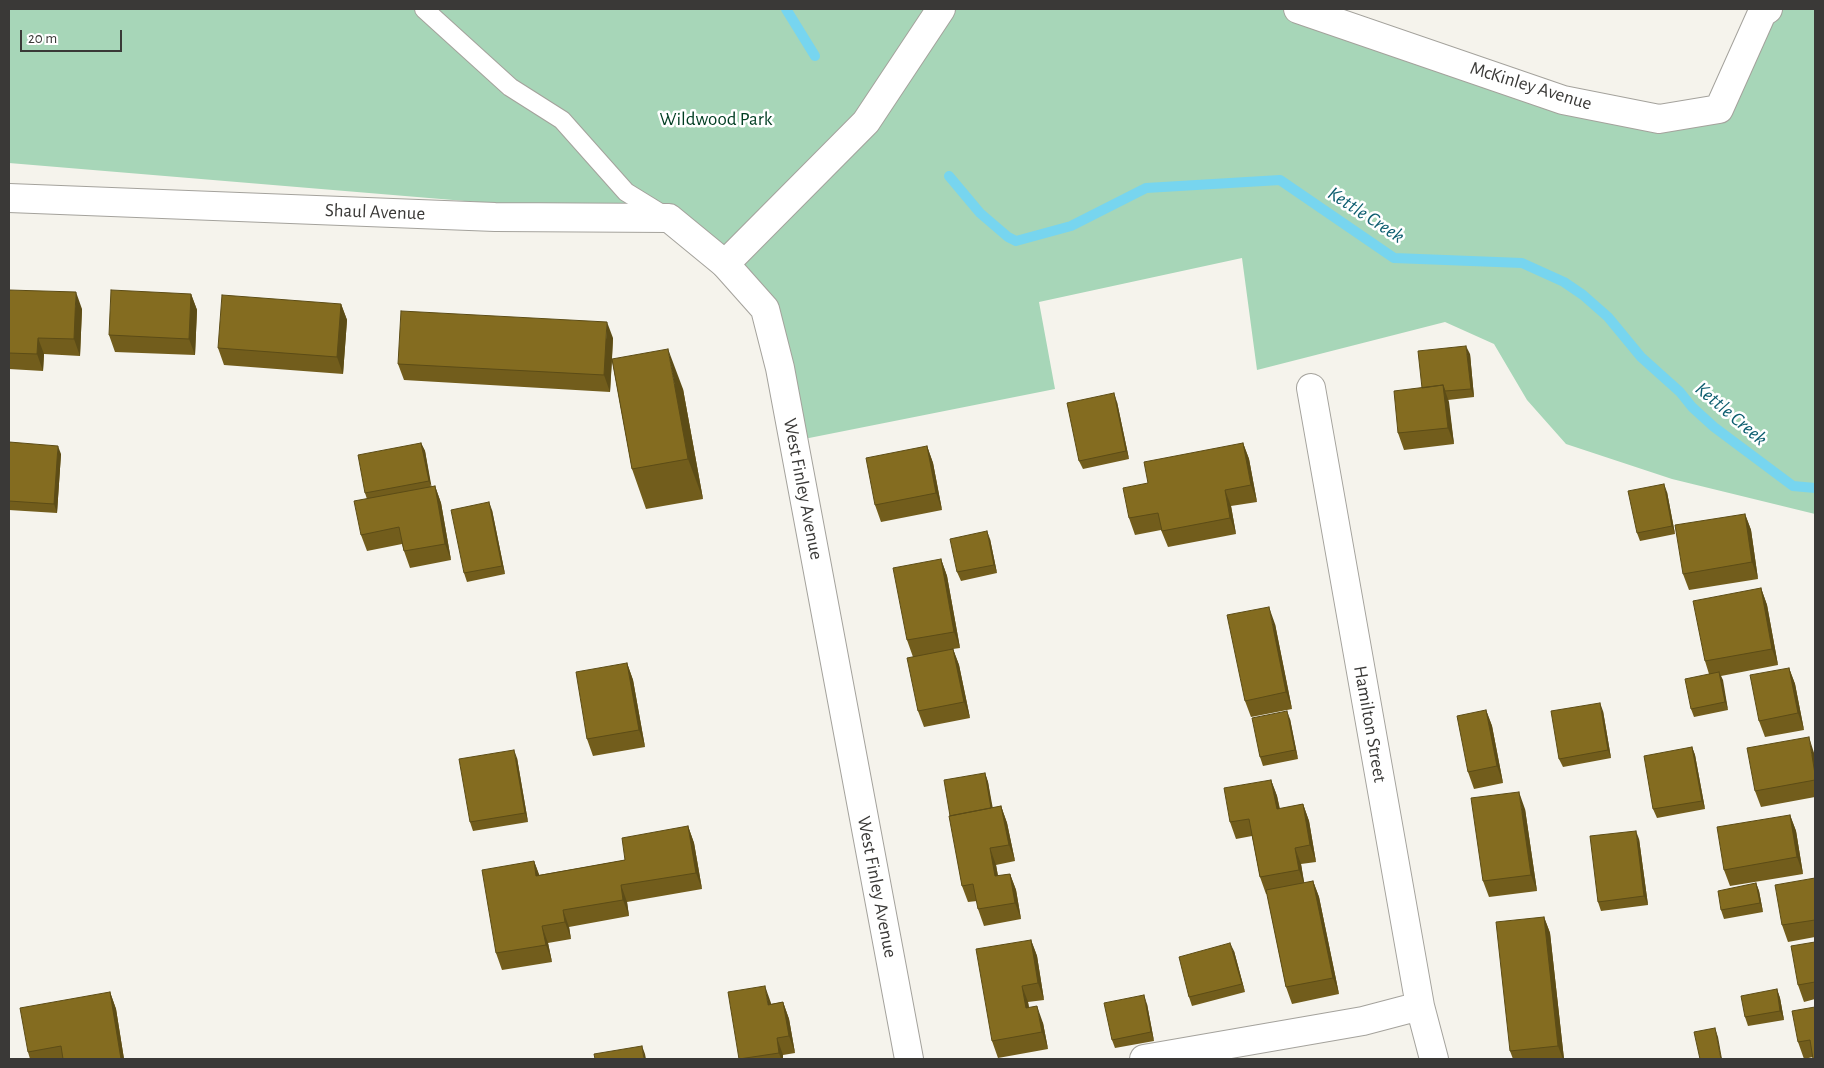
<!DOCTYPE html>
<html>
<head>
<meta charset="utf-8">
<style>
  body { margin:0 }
  #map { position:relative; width:1824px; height:1068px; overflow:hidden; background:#f5f3ec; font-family:"Alegreya Sans",sans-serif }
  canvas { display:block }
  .frame { position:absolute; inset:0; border:10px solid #3a3937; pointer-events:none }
  .scale { position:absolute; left:20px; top:30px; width:102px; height:22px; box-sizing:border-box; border:2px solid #3a3937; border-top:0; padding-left:6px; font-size:15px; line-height:18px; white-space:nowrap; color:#3a3937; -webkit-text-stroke:4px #fff; paint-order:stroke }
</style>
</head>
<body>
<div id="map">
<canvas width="1824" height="1068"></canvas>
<div class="frame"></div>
<div class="scale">20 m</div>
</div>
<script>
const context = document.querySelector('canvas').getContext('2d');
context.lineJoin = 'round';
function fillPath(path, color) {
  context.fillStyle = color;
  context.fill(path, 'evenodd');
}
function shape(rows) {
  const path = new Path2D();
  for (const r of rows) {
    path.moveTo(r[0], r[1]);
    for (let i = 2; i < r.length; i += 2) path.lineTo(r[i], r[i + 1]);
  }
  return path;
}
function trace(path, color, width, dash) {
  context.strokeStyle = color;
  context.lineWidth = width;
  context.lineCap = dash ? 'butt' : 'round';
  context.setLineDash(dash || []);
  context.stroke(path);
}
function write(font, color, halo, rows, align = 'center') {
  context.font = font + ' "Alegreya Sans",sans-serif';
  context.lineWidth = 5;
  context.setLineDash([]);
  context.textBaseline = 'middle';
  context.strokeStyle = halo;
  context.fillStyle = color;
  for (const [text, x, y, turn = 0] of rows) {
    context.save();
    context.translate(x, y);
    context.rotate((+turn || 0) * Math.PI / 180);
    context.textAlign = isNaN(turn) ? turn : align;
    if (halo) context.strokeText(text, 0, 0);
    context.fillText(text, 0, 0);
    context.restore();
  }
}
fillPath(shape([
  [9,9,1298,9,1563,100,1719,109,1768,9,1815,9,1815,514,1672,479,1566,444,1527,400,1494,344,1445,322,1257,370,1242,258,1039,302,1055,389,794,441,765,309,669,218,9,163]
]), '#a7d6b8');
trace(shape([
  [786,9,815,56],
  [949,176,980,213,1008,237,1016,241,1071,226,1146,188,1280,180,1394,258,1522,263,1564,282,1583,295,1608,317,1641,357,1680,392,1692,407,1714,427,1793,486,1815,488]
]), '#77d5ef', 10);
const lane = shape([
  [424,9,510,87,562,120,626,192,665,216]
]);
const street = shape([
  [1298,9,1563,100,1659,119,1719,109,1762,13,1768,9],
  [725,264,866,122,941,9],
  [1311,388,1420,1006,1434,1059],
  [1144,1059,1363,1021,1420,1006]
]);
const secondary = shape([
  [9,198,495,217,669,218,725,264,765,309,780,368,909,1059]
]);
trace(lane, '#a4a29c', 20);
trace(street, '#a4a29c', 30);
trace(secondary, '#a4a29c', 30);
trace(lane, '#fff', 18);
trace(street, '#fff', 28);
trace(secondary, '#fff', 28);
fillPath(shape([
  [9,290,82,309,80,356,44,354,43,371,9,369],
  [191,294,197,310,195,355,115,352,109,335],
  [341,304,347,320,343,374,224,365,218,348],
  [613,338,612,359,683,389,703,499,646,509,632,469,612,360,610,392,404,380,398,364],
  [1470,354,1474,397,1448,400,1454,444,1404,450,1398,433,1422,388],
  [1117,402,1129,459,1083,469,1079,461],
  [9,442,61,454,57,513,9,510],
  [421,443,425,451,431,487,435,486,441,503,451,560,410,568,404,551,402,544,367,551,361,535,367,499,365,493],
  [1243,443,1249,459,1257,502,1231,506,1236,534,1168,547,1161,530,1135,535,1129,518,1148,483],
  [927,446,933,463,942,510,881,522,875,505],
  [1667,492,1675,534,1640,541,1637,533],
  [492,510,505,574,467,582,464,573],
  [1745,514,1751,530,1758,579,1689,590,1683,574],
  [990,539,997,573,961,581,957,572],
  [941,559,947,576,960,648,953,649,959,665,970,718,924,727,918,711,913,657,907,640],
  [1761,588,1767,605,1778,665,1721,676,1728,710,1694,717,1691,709,1709,674,1705,661],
  [1275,624,1292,709,1251,717,1245,701],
  [627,663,633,680,645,747,593,756,587,739],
  [1789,668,1795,684,1804,730,1765,737,1759,721],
  [1486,710,1492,726,1503,783,1474,789,1468,772],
  [1603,711,1611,758,1563,767,1559,759],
  [1290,719,1298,759,1263,766,1260,757],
  [1692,747,1695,755,1705,809,1657,818,1653,809],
  [1815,754,1815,797,1761,807,1755,791],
  [517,758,528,822,473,831,470,822],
  [985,773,988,782,992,808,1001,806,1007,823,1015,861,996,865,998,876,1010,874,1016,890,1021,919,984,926,978,909,977,901,968,902,962,886,950,816],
  [1271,780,1277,796,1280,809,1303,804,1309,821,1316,862,1301,864,1304,883,1313,881,1319,897,1339,994,1292,1004,1286,987,1267,894,1266,894,1260,877,1252,836,1236,839,1230,822],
  [1525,809,1537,891,1489,897,1483,881],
  [1790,815,1796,831,1803,874,1730,886,1724,870],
  [688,826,694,843,702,889,627,902,629,916,569,927,571,939,548,943,552,962,502,970,496,953,534,861,539,875,625,860],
  [1639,839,1648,905,1601,911,1598,902],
  [1815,878,1815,937,1788,942,1782,925],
  [1756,883,1759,891,1763,912,1724,919,1721,910],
  [1544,917,1550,933,1564,1059,1513,1059,1510,1051],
  [1031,940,1037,956,1044,1000,1028,1002,1029,1008,1043,1023,1048,1049,998,1058,992,1041],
  [1815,942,1815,999,1804,1002,1798,985],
  [1234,951,1245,992,1192,1006,1189,997],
  [1777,989,1780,998,1784,1020,1748,1026,1745,1017],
  [110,992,116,1009,124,1059,30,1059,28,1052],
  [783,1002,789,1019,795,1053,783,1055,783,1059,739,1059,771,1003,771,1004],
  [1147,1004,1154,1041,1115,1048,1112,1040],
  [1815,1007,1813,1057,1804,1059,1798,1042]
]), '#725d1c');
fillPath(shape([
  [76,292,82,309,80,356,74,339],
  [191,294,197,310,195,355,189,339],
  [341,304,347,320,343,374,337,357],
  [607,322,613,338,610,392,604,375],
  [38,338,44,354,43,371,37,354],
  [1466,346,1470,354,1474,397,1471,389],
  [668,349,683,389,703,499,688,459],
  [1443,385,1449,402,1454,444,1448,428],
  [1114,393,1117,402,1129,459,1126,451],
  [421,443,425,451,432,489,429,481],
  [1243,443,1249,459,1257,502,1251,485],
  [58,446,61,454,57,513,54,504],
  [927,446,933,463,942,510,936,493],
  [1664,484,1667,492,1675,534,1672,526],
  [435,486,441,503,451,560,445,544],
  [1225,490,1231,506,1236,534,1230,518],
  [489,502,492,510,505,574,502,566],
  [1745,514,1751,530,1758,579,1752,562],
  [987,531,990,539,997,573,994,565],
  [941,559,947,576,960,648,954,632],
  [1761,588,1767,605,1778,665,1772,649],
  [1269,607,1275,624,1292,709,1286,692],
  [953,649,959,665,970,718,964,702],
  [627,663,633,680,645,747,639,730],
  [1789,668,1795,684,1804,730,1798,713],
  [1719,672,1723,680,1728,710,1725,702],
  [1600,703,1603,711,1611,758,1608,750],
  [1486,710,1492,726,1503,783,1497,766],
  [1287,711,1290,719,1298,759,1295,750],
  [1809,737,1815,756,1815,774],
  [1692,747,1695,755,1705,809,1702,801],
  [514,750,517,758,528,822,525,813],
  [985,773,988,782,995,820,991,811],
  [1271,780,1277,796,1283,826,1277,809],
  [1519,792,1525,809,1537,891,1531,875],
  [1303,804,1309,821,1316,862,1310,845],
  [1001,806,1007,823,1015,861,1009,845],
  [1790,815,1796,831,1803,874,1797,857],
  [688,826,694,843,702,889,696,873],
  [1636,831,1639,839,1648,905,1644,896],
  [990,848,996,865,1001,893,995,876],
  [1295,848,1301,864,1305,887,1299,870],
  [534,861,540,877,536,876],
  [1010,874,1016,890,1021,919,1015,903],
  [1313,881,1319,897,1339,994,1333,978],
  [1756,883,1759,891,1763,912,1760,903],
  [621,885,627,902,629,916,623,900],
  [563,910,569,927,571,939,565,922],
  [1544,917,1550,933,1564,1059,1563,1059,1558,1046],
  [542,926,548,943,552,962,546,945],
  [1031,940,1037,956,1044,1000,1038,983],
  [1230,943,1234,951,1245,992,1242,984],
  [765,986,771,1003,774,1021,768,1005],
  [1022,986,1028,1002,1032,1025,1026,1008],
  [1777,989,1780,998,1784,1020,1780,1011],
  [110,992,116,1009,124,1059,121,1059],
  [1144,995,1147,1004,1154,1041,1151,1032],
  [783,1002,789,1019,795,1053,789,1036],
  [1037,1006,1043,1023,1048,1049,1042,1032],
  [1715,1028,1718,1037,1722,1059,1721,1059],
  [777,1038,783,1055,783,1059,781,1059,779,1053],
  [642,1046,645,1054,646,1059,644,1059]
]), '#5c4c16');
const building = shape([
  [9,290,76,292,74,339,38,338,37,354,9,353,9,290],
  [111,290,191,294,189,339,109,335,111,290],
  [222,295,341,304,337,357,218,348,222,295],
  [401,311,607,322,604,375,398,364,401,311],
  [1466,346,1471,389,1445,391,1443,385,1422,388,1418,351,1466,346],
  [668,349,688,459,632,469,612,359,668,349],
  [1443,385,1448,428,1398,433,1394,391,1443,385],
  [1114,393,1126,451,1079,461,1067,403,1114,393],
  [9,442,58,446,54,504,9,501,9,442],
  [421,443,429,481,365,493,358,455,421,443],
  [1243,443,1251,485,1225,490,1230,518,1162,531,1158,513,1129,518,1123,488,1148,483,1144,462,1243,443],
  [927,446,936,493,875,505,866,458,927,446],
  [1664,484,1672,526,1637,533,1628,491,1664,484],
  [435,486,445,544,404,551,399,527,361,535,354,501,435,486],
  [489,502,502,566,464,573,451,510,489,502],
  [1745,514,1752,562,1683,574,1675,525,1745,514],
  [987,531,994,565,957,572,950,539,987,531],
  [941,559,954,632,907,640,893,568,941,559],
  [1761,588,1772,649,1705,661,1693,601,1761,588],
  [1269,607,1286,692,1245,701,1227,615,1269,607],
  [953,649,964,702,918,711,907,658,953,649],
  [627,663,639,730,587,739,576,672,627,663],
  [1789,668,1798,713,1759,721,1750,675,1789,668],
  [1719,672,1725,702,1691,709,1685,679,1719,672],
  [1600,703,1608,750,1559,759,1551,711,1600,703],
  [1486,710,1497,766,1468,772,1457,716,1486,710],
  [1287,711,1295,750,1260,757,1252,718,1287,711],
  [1809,737,1815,774,1815,780,1755,791,1747,748,1809,737],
  [1692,747,1702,801,1653,809,1644,756,1692,747],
  [514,750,525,813,470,822,459,759,514,750],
  [985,773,991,808,950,816,944,780,985,773],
  [1271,780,1277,809,1303,804,1310,845,1295,848,1299,870,1260,877,1249,819,1230,822,1224,788,1271,780],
  [1519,792,1531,875,1483,881,1471,798,1519,792],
  [1001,806,1009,845,990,848,995,876,1010,874,1015,903,978,909,973,884,962,886,949,816,1001,806],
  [1790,815,1797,857,1724,870,1717,827,1790,815],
  [688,826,696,873,621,885,623,900,563,910,565,922,542,926,546,945,496,953,482,870,534,861,536,876,625,860,622,838,688,826],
  [1636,831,1644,896,1598,902,1590,836,1636,831],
  [1815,878,1815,920,1782,925,1775,885,1815,878],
  [1313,881,1333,978,1286,987,1266,890,1313,881],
  [1756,883,1760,903,1721,910,1718,891,1756,883],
  [1544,917,1558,1046,1510,1051,1496,922,1544,917],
  [1031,940,1038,983,1022,986,1026,1008,1037,1006,1042,1032,992,1041,976,949,1031,940],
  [1815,942,1815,982,1798,985,1791,946,1815,942],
  [1230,943,1242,984,1189,997,1179,957,1230,943],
  [765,986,768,1005,783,1002,789,1036,777,1038,779,1053,739,1059,728,992,765,986],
  [1777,989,1780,1011,1745,1017,1741,996,1777,989],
  [110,992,121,1059,63,1059,61,1046,28,1052,20,1008,110,992],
  [1144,995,1151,1032,1112,1040,1104,1003,1144,995],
  [1815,1007,1815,1059,1813,1059,1810,1040,1798,1042,1792,1011,1815,1007],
  [1715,1028,1721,1059,1700,1059,1694,1032,1715,1028],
  [642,1046,644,1059,595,1059,594,1054,642,1046]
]);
fillPath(building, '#846c20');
trace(building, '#5c4c16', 1);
write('19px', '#3a3937', '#fff', [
  ["McKinley Avenue",1531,86,17],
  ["Shaul Avenue",375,212,2],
  ["West Finley Avenue",803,489,79],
  ["Hamilton Street",1370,724,80],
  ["West Finley Avenue",877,887,79]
]);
write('19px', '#003d22', '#fff', [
  ["Wildwood Park",716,119]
]);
write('italic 20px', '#0e5e70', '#fff', [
  ["Kettle Creek",1366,215,33],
  ["Kettle Creek",1731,414,40]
]);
</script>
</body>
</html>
